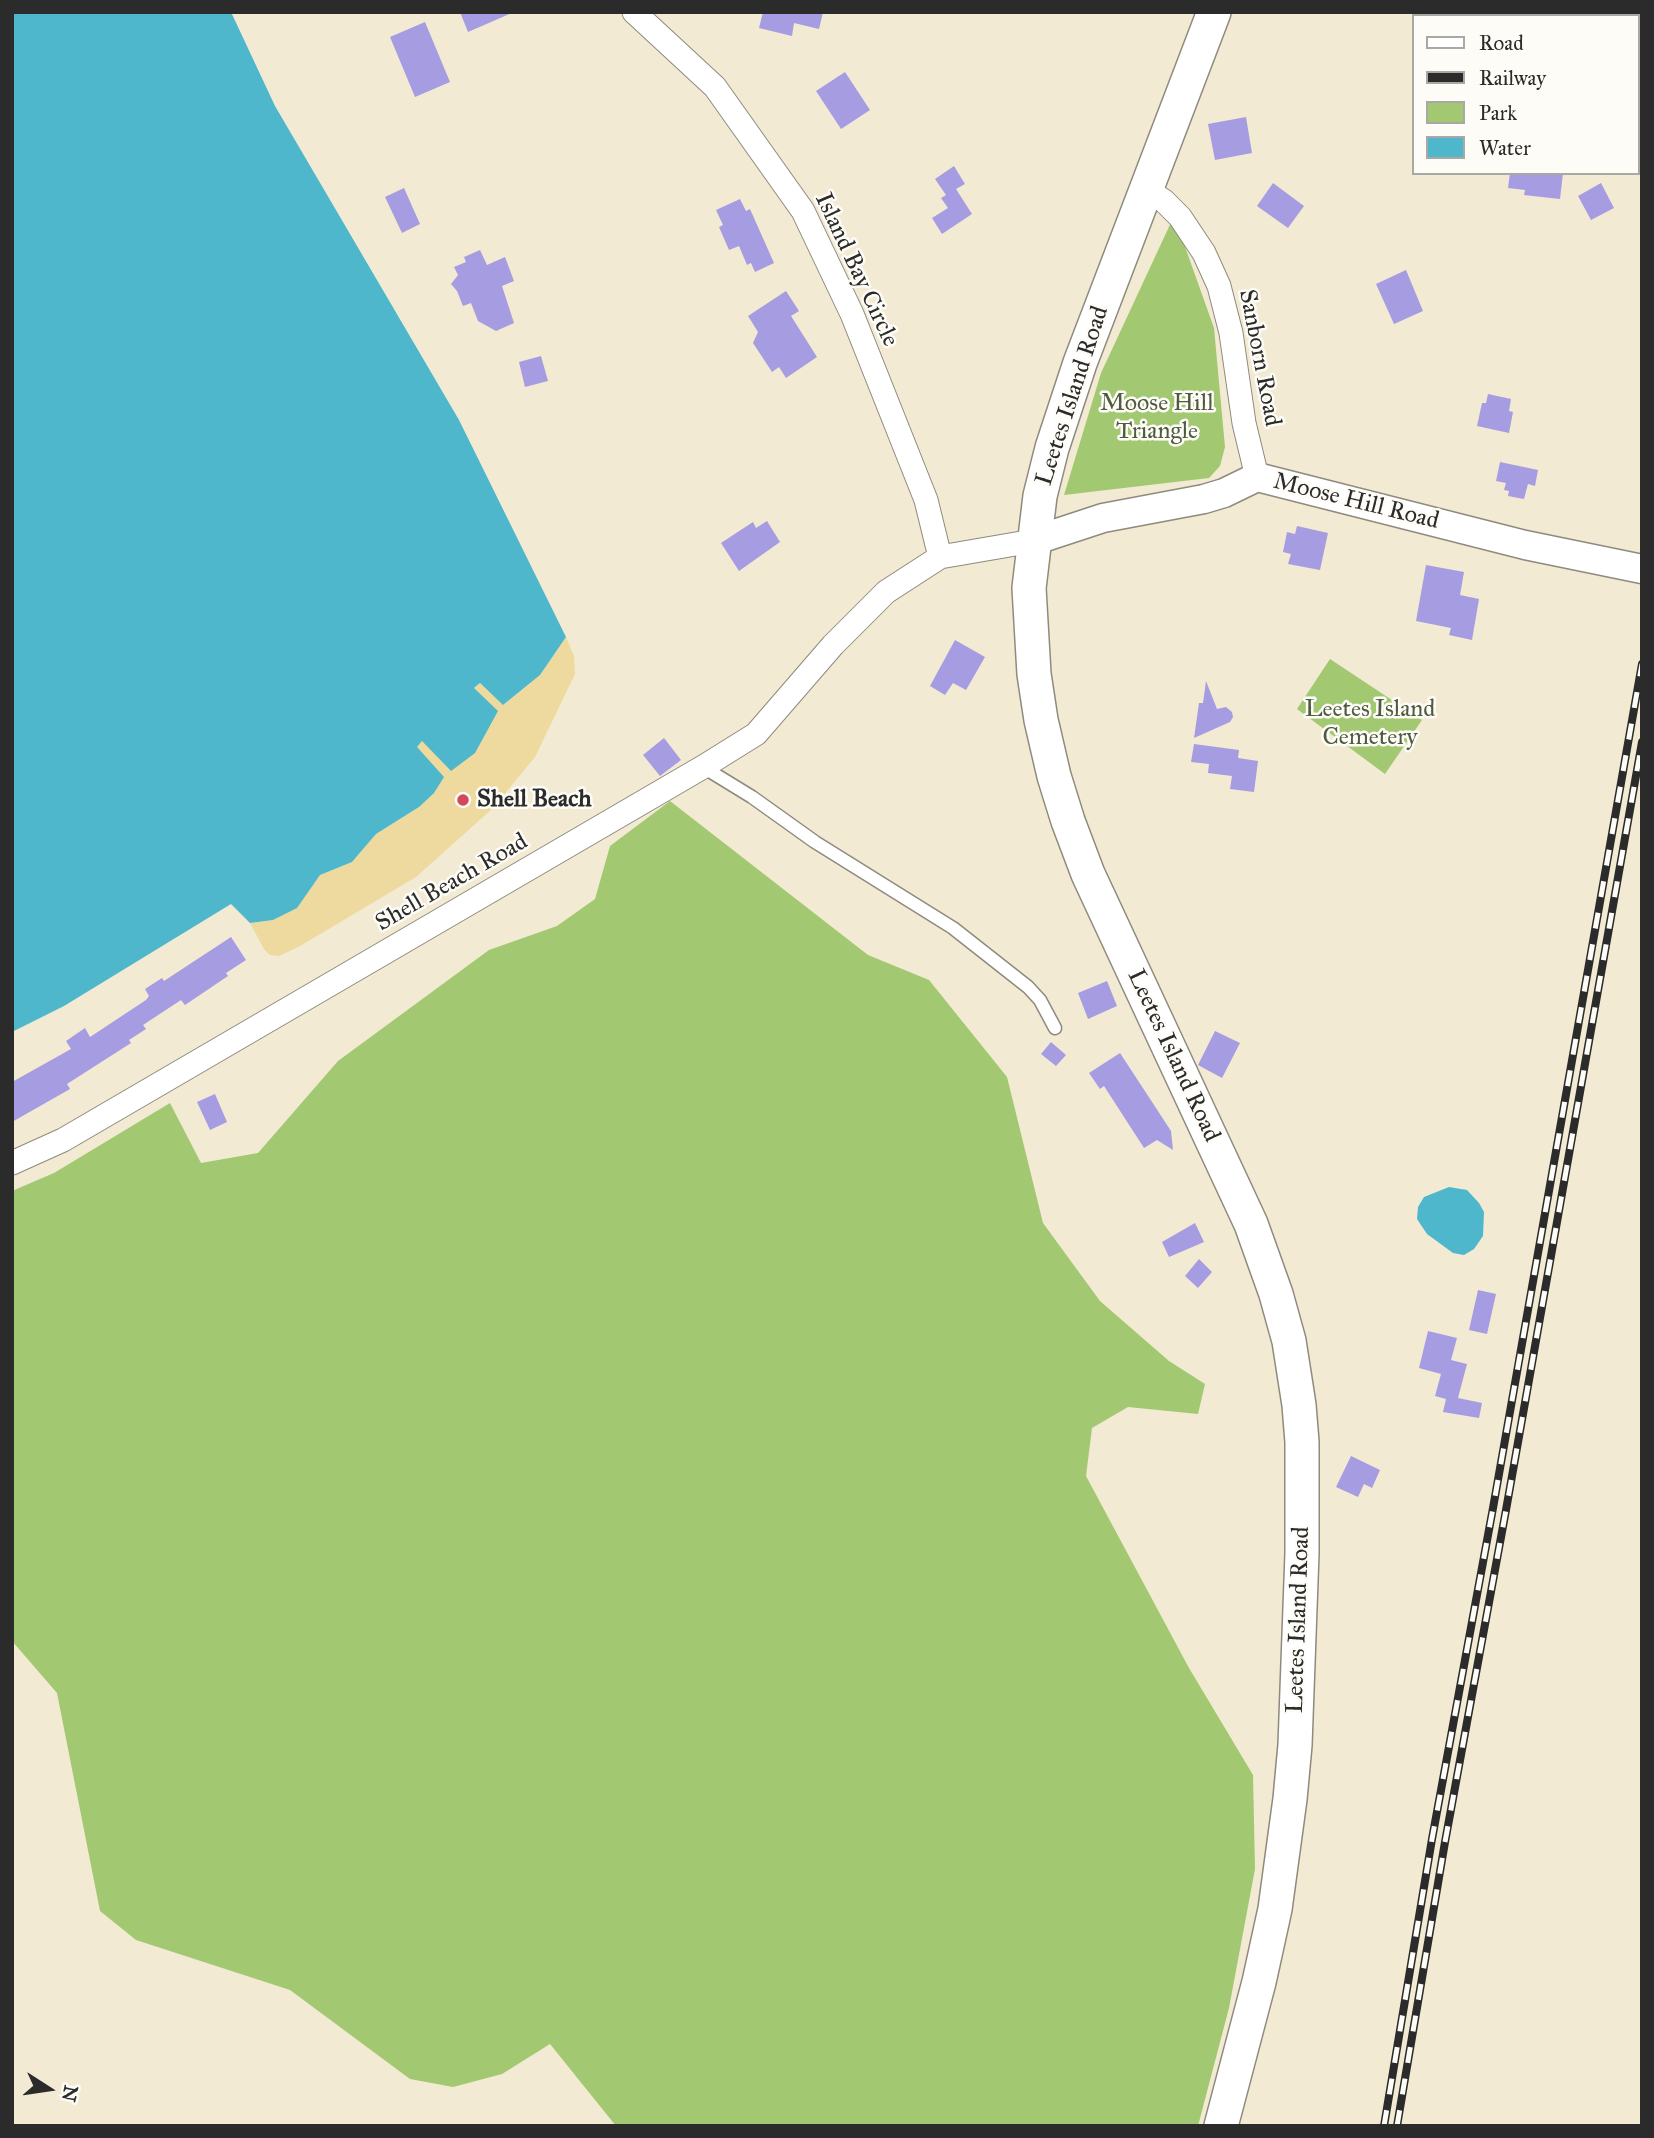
<!DOCTYPE html>
<html>
<head>
<meta charset="utf-8">
<style>
  body { margin:0 }
  #map { position:relative; width:1654px; height:2138px; overflow:hidden; background:#f2ead2; font-family:"IM FELL Great Primer",serif }
  canvas { display:block }
  .frame { position:absolute; inset:0; border:14px solid #2b2b2b; pointer-events:none }
  .legend { position:absolute; left:1412px; top:14px; width:228px; height:161px; box-sizing:border-box; background:#fdfcf7; border:2px solid #a9a8a5; margin:0; padding:9px 12px; list-style:none; font-size:21px; color:#2b2b2b }
  .legend li { display:flex; align-items:center; gap:14px; height:35px }
  .legend b { width:35px; border:2px solid #a9a8a5 }
  .north { position:absolute; left:14px; top:2054px; width:70px; height:70px; -webkit-text-stroke:5px #fdfcf7; paint-order:stroke; rotate:102deg; font-size:19px; font-weight:700; line-height:28px; text-align:center; color:#2b2b2b }
  .north::after { content:''; display:block; margin:auto; width:24px; height:32px; background:#2b2b2b; clip-path:polygon(50% 0,100% 100%,50% 72%,0 100%) }
</style>
</head>
<body>
<div id="map">
<canvas width="1654" height="2138"></canvas>
<div class="frame"></div>
<ul class="legend">
<li><b style="height:9px;background:#fff"></b>Road</li>
<li><b style="height:9px;background:#2b2b2b"></b>Railway</li>
<li><b style="height:19px;background:#a3c872"></b>Park</li>
<li><b style="height:19px;background:#4eb7cc"></b>Water</li>
</ul>
<div class="north">N</div>
</div>
<script>
const context = document.querySelector('canvas').getContext('2d');
context.lineJoin = 'round';
function fillPath(path, color) {
  context.fillStyle = color;
  context.fill(path, 'evenodd');
}
function shape(rows) {
  const path = new Path2D();
  for (const r of rows) {
    path.moveTo(r[0], r[1]);
    for (let i = 2; i < r.length; i += 2) path.lineTo(r[i], r[i + 1]);
  }
  return path;
}
function trace(path, color, width, dash) {
  context.strokeStyle = color;
  context.lineWidth = width;
  context.lineCap = dash ? 'butt' : 'round';
  context.setLineDash(dash || []);
  context.stroke(path);
}
function write(font, color, halo, rows, align = 'center') {
  context.font = font + ' "IM FELL Great Primer",serif';
  context.lineWidth = 5;
  context.setLineDash([]);
  context.textBaseline = 'middle';
  context.strokeStyle = halo;
  context.fillStyle = color;
  for (const [text, x, y, turn = 0] of rows) {
    context.save();
    context.translate(x, y);
    context.rotate((+turn || 0) * Math.PI / 180);
    context.textAlign = isNaN(turn) ? turn : align;
    if (halo) context.strokeText(text, 0, 0);
    context.fillText(text, 0, 0);
    context.restore();
  }
}
fillPath(shape([
  [1174,216,1214,328,1225,447,1220,466,1209,478,1064,495,1101,373],
  [1330,659,1422,720,1385,774,1297,709],
  [670,801,868,955,929,980,1007,1077,1043,1223,1100,1301,1169,1361,1205,1384,1198,1414,1128,1407,1092,1428,1086,1476,1189,1668,1253,1775,1255,1869,1229,2008,1198,2126,616,2126,550,2044,502,2074,453,2087,410,2079,290,1990,136,1940,100,1911,57,1693,12,1641,12,1191,54,1173,170,1103,201,1163,258,1153,338,1061,489,950,557,926,595,899,610,846]
]), '#a3c872');
fillPath(shape([
  [566,637,574,656,575,674,535,757,492,809,416,877,300,946,279,956,270,955,264,949,250,923,273,920,296,908,320,875,352,862,376,834,419,807,416,746,423,741,450,770,474,689,480,683,503,705,540,675]
]), '#eeda9e');
fillPath(shape([
  [12,12,231,12,275,106,459,420,566,637,540,675,503,705,480,683,474,688,498,711,475,753,451,771,422,741,417,747,444,777,434,793,419,807,376,834,352,862,320,875,297,908,273,920,250,923,231,904,64,1006,12,1032],
  [1449,1187,1467,1190,1479,1203,1484,1212,1483,1236,1474,1249,1464,1255,1453,1253,1427,1234,1417,1219,1418,1207,1424,1197]
]), '#4eb7cc');
fillPath(shape([
  [460,12,514,12,468,32],
  [763,12,823,12,819,29,794,23,792,36,759,28],
  [425,22,450,82,415,97,390,37],
  [845,72,870,110,841,129,816,91],
  [1246,117,1252,153,1215,160,1208,124],
  [954,166,965,184,956,189,972,214,942,234,932,218,948,208,941,198,946,195,935,179],
  [1510,173,1563,173,1560,199,1524,195,1525,190,1508,188],
  [1273,183,1304,206,1288,228,1257,206],
  [1601,183,1614,208,1591,220,1578,196],
  [404,188,420,224,402,233,385,197],
  [740,199,746,211,750,209,774,263,755,272,751,263,747,265,739,246,729,250,719,227,723,225,716,210],
  [480,250,487,265,505,257,514,281,502,286,514,323,496,331,478,321,471,303,463,306,457,291,451,284,458,275,454,267,466,262,464,257],
  [1406,270,1423,311,1394,324,1376,284],
  [786,291,799,311,791,316,817,357,786,378,779,367,772,372,753,343,758,332,748,316],
  [541,356,548,381,525,387,519,362],
  [1488,394,1511,399,1509,411,1513,412,1509,433,1477,426,1482,403,1486,403],
  [1500,462,1538,470,1535,486,1528,484,1524,499,1508,496,1509,491,1504,490,1506,483,1496,481],
  [767,521,780,542,739,571,721,543,753,522,756,528],
  [1297,526,1328,533,1320,570,1288,564,1291,554,1283,552,1287,532,1295,534],
  [1426,565,1464,572,1460,595,1479,599,1472,640,1449,635,1451,628,1416,621],
  [955,640,985,657,966,690,953,683,945,695,930,686],
  [1206,681,1217,709,1226,707,1232,712,1233,717,1230,722,1194,738,1199,703,1203,703],
  [664,738,681,760,660,776,643,755],
  [1194,744,1239,750,1238,758,1258,761,1254,792,1230,789,1232,776,1208,773,1209,764,1191,762],
  [231,937,246,960,226,973,228,976,185,1005,181,1000,143,1025,146,1029,129,1040,131,1043,67,1084,70,1089,12,1122,12,1082,71,1049,66,1041,85,1028,90,1037,146,1000,149,996,145,989,162,978,164,981],
  [1107,981,1117,1006,1088,1019,1078,993],
  [1215,1031,1240,1043,1222,1078,1198,1065],
  [1051,1042,1066,1055,1056,1066,1041,1054],
  [1120,1053,1171,1131,1173,1150,1157,1140,1144,1148,1104,1086,1100,1089,1089,1073],
  [215,1094,227,1122,210,1130,197,1102],
  [1195,1223,1204,1242,1169,1257,1162,1242],
  [1199,1259,1212,1272,1198,1288,1185,1276],
  [1478,1290,1496,1294,1487,1334,1469,1330],
  [1428,1331,1457,1338,1451,1360,1467,1364,1458,1398,1482,1403,1479,1418,1443,1412,1446,1399,1435,1396,1441,1374,1419,1368],
  [1351,1456,1380,1470,1372,1488,1364,1484,1358,1497,1336,1487]
]), '#a69ce2');
const service = shape([
  [703,767,752,797,815,842,953,928,1028,987,1040,1000,1055,1028]
]);
const minor = shape([
  [634,12,715,87,803,211,852,314,926,500,940,557],
  [1147,190,1164,201,1180,217,1204,253,1219,286,1231,333,1244,423,1257,477],
  [12,1163,63,1140,703,767,756,734,833,645,886,592,940,557,1033,541]
]);
const tertiary = shape([
  [1033,541,1103,518,1204,499,1224,493,1257,477,1525,545,1642,569]
]);
const secondary = shape([
  [1214,12,1080,363,1052,448,1040,496,1029,588,1034,674,1041,720,1054,776,1068,821,1088,874,1251,1224,1276,1294,1289,1341,1299,1405,1302,1442,1302,1553,1295,1745,1290,1799,1275,1909,1259,1982,1221,2126]
]);
trace(service, '#8e8a7e', 15);
trace(minor, '#8e8a7e', 25);
trace(tertiary, '#8e8a7e', 31);
trace(secondary, '#8e8a7e', 36);
trace(service, '#fff', 12);
trace(minor, '#fff', 23);
trace(tertiary, '#fff', 28);
trace(secondary, '#fff', 33);
const rail = shape([
  [1384,2126,1432,1839,1493,1508,1642,664],
  [1397,2126,1445,1842,1506,1510,1642,742]
]);
trace(rail, '#2b2b2b', 8);
trace(rail, '#fdfcf7', 5, [16]);
for (const [x, y, r, color] of [
  [463,800,7,"#d1495b"]
]) {
  const dot = new Path2D();
  dot.arc(x, y, r, 0, 2 * Math.PI);
  context.fillStyle = color;
  context.fill(dot);
  trace(dot, '#fdfcf7', 2.5);
}
write('24px', '#2b2b2b', '#fdfcf7', [
  ["Island Bay Circle",856,270,65],
  ["Sanborn Road",1259,358,79],
  ["Leetes Island Road",1073,396,-72],
  ["Moose Hill Road",1356,502,14],
  ["Shell Beach Road",452,883,-30],
  ["Leetes Island Road",1173,1056,65],
  ["Leetes Island Road",1299,1620,-88]
]);
write('24px', '#4f5a40', '#fdfcf7', [
  ["Moose Hill",1157,404],
  ["Triangle",1157,432],
  ["Leetes Island",1370,710],
  ["Cemetery",1370,738]
]);
write('bold 24px', '#2b2b2b', '#fdfcf7', [
  ["Shell Beach",477,800]
], 'left');
</script>
</body>
</html>
